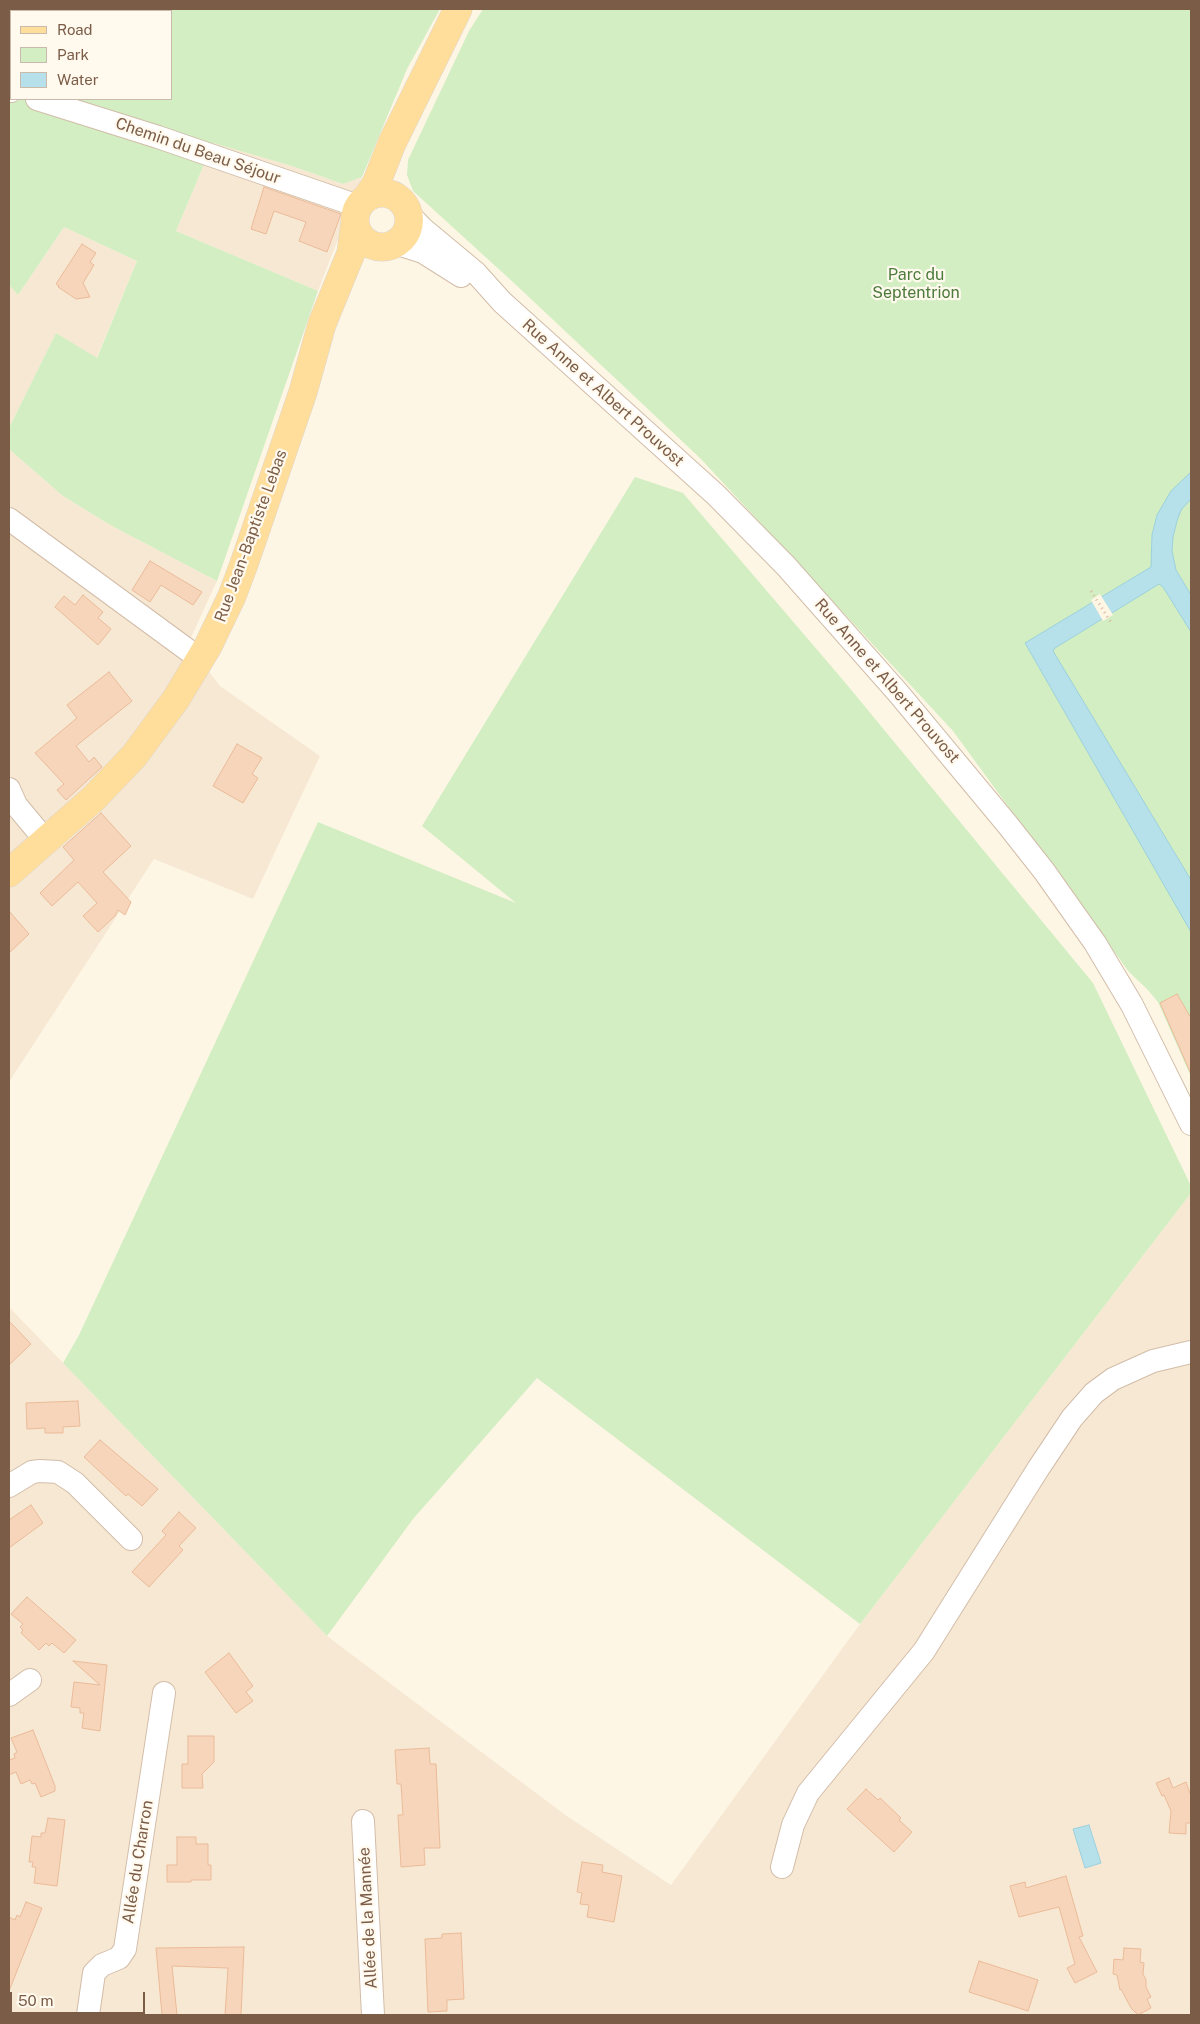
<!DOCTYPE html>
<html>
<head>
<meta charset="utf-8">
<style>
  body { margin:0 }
  #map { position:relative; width:1200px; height:2024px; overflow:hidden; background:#fef6e5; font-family:"Public Sans",sans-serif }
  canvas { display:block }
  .frame { position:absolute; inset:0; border:10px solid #7b5c47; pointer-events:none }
  .legend { position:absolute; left:10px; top:10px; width:162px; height:90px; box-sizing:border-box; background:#fff9ee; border:1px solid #cabaab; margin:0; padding:6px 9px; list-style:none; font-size:15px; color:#7b5c47 }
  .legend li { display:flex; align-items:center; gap:10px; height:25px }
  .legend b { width:25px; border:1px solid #cabaab }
  .scale { position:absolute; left:10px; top:1992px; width:135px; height:22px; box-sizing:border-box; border:2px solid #7b5c47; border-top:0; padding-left:6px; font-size:15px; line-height:18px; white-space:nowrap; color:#7b5c47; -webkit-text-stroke:4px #fff9ee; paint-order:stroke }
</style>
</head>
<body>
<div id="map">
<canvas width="1200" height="2024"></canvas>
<div class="frame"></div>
<ul class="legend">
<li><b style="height:6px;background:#ffde9c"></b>Road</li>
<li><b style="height:14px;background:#d2eec2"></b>Park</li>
<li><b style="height:14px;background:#b7e1ea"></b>Water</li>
</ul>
<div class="scale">50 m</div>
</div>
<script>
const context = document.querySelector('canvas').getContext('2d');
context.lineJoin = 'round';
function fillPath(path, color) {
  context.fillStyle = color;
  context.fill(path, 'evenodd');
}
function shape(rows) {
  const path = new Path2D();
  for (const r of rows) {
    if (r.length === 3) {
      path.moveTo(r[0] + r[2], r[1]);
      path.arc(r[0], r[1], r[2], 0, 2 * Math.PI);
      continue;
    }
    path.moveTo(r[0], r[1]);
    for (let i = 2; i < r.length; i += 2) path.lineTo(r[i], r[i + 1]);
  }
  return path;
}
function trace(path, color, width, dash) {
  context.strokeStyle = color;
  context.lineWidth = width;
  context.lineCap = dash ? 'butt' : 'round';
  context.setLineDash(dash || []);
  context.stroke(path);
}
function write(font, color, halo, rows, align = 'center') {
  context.font = font + ' "Public Sans",sans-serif';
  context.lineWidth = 4.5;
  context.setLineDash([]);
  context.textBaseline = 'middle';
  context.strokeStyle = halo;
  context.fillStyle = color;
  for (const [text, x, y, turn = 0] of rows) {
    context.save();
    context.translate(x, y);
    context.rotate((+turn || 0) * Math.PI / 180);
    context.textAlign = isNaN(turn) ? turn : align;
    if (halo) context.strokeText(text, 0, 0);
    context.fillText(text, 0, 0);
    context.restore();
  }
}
fillPath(shape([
  [213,143,292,166,343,184,362,177,318,291,176,231],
  [64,227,137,261,96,359,56,333,9,428,9,285,18,295],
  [9,449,63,496,112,526,217,581,188,644,220,686,320,756,253,899,154,859,9,1082],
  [1191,1193,1191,2015,9,2015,9,1307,327,1636,564,1814,671,1885,860,1624]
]), '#f7e8d3');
fillPath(shape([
  [9,9,440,9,407,69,362,177,343,184,292,166,213,143,176,231,318,291,217,581,112,526,63,496,9,449,9,428,56,333,97,358,137,261,64,227,18,295,9,285],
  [11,11,171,11,171,99,11,99],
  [483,9,1191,9,1191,1077,1158,1002,1147,989,1129,972,953,731,701,459,514,283,413,191,407,175,408,160,469,31],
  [635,477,683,493,843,680,1093,983,1191,1186,1191,1193,860,1624,537,1378,413,1519,327,1636,63,1363,79,1335,318,822,516,903,422,826]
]), '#d2eec2');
const water = shape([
  [1191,472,1191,499,1181,510,1177,521,1173,537,1172,551,1176,570,1191,595,1191,632,1163,587,1159,584,1055,648,1053,651,1191,880,1191,932,1025,643,1151,567,1152,535,1157,515,1171,491,1191,472],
  [1089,1825,1101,1863,1085,1868,1073,1829,1089,1825]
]);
fillPath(water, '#b7e1ea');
trace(water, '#9cd1dd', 1);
fillPath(shape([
  [1100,594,1113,615,1103,621,1091,600]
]), '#fef6e5');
const building = shape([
  [264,187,341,214,327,252,299,241,306,222,274,211,266,234,251,229,264,187],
  [82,244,96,253,90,262,94,265,83,283,90,297,76,299,58,287,59,286,56,284,82,244],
  [150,561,202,592,193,605,161,585,150,602,132,590,150,561],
  [83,595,103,612,98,618,111,629,98,645,55,607,64,596,75,605,83,595],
  [109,672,132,701,76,746,89,762,94,757,102,767,66,800,57,790,64,784,35,753,77,718,67,705,109,672],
  [237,744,262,758,252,774,258,778,243,803,213,786,237,744],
  [101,813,131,846,103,872,131,902,125,915,118,910,115,916,98,932,83,916,97,903,78,882,52,906,40,893,74,860,63,847,101,813],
  [9,911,29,934,9,953,9,911],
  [1177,994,1191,1018,1191,1074,1160,1003,1177,994],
  [9,1321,31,1344,9,1365,9,1321],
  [78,1401,80,1426,63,1427,63,1433,45,1433,45,1428,27,1429,26,1403,78,1401],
  [100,1440,158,1489,142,1506,128,1494,126,1496,84,1457,100,1440],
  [31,1505,43,1523,9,1548,9,1520,31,1505],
  [179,1512,196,1528,179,1546,183,1550,149,1587,132,1572,166,1535,162,1531,179,1512],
  [27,1597,76,1640,64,1653,52,1643,49,1646,46,1643,39,1650,21,1633,23,1630,20,1627,23,1624,11,1614,27,1597],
  [229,1653,253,1686,246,1692,253,1701,236,1713,205,1672,229,1653],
  [73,1661,107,1665,100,1731,82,1728,84,1713,80,1713,80,1708,71,1707,74,1682,100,1685,73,1661],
  [33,1730,55,1786,55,1791,41,1797,35,1783,32,1784,30,1780,21,1784,16,1772,9,1775,9,1760,15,1758,14,1754,17,1752,11,1738,33,1730],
  [188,1736,214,1736,214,1762,202,1774,203,1788,182,1788,182,1764,188,1764,188,1736],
  [429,1748,430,1764,436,1764,440,1848,424,1848,425,1865,401,1867,398,1815,403,1815,401,1784,397,1784,395,1750,429,1748],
  [1169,1778,1173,1788,1186,1782,1191,1796,1191,1823,1186,1823,1186,1834,1169,1833,1171,1811,1164,1795,1162,1796,1156,1783,1169,1778],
  [866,1789,878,1800,880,1798,901,1818,899,1820,912,1832,894,1852,847,1809,866,1789],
  [48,1818,65,1820,57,1886,34,1883,36,1867,32,1867,33,1862,29,1862,32,1836,41,1837,41,1833,45,1833,48,1818],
  [177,1837,196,1837,196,1844,208,1844,208,1865,211,1865,211,1880,191,1880,191,1882,167,1882,167,1865,177,1865,177,1837],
  [582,1862,603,1865,602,1872,622,1876,614,1922,587,1917,589,1905,580,1904,582,1893,577,1892,582,1862],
  [1066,1876,1083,1936,1079,1937,1097,1972,1075,1983,1067,1968,1075,1964,1059,1907,1019,1917,1010,1886,1025,1882,1026,1888,1066,1876],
  [26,1902,42,1908,9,1991,9,1917,15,1920,17,1915,20,1917,26,1902],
  [461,1933,464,1999,447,2000,447,2011,428,2012,425,1939,442,1938,442,1934,461,1933],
  [244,1947,241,2015,225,2015,228,1968,172,1966,177,2015,162,2015,156,1948,244,1947],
  [1124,1948,1141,1949,1140,1962,1144,1963,1143,1974,1146,1980,1146,1987,1151,1997,1147,1999,1151,2008,1138,2015,1131,2008,1121,1989,1120,1990,1117,1975,1113,1974,1114,1959,1123,1960,1124,1948],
  [979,1961,1038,1980,1028,2011,969,1992,979,1961]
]);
fillPath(building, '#f7d5ba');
trace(building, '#ebbb99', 1);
const minor = shape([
  [9,90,11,91],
  [37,99,158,137,358,206],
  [407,212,422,228,476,273,502,302,716,495,786,566,899,694,1007,824,1044,871,1095,943,1132,1005,1191,1124],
  [395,243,423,252,461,276],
  [9,519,200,659],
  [9,789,16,805,46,841],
  [9,1486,32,1472,40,1471,58,1472,75,1483,131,1539],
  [9,1695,30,1680],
  [363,1821,373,2015],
  [782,1867,793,1825,808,1793,924,1651,1038,1469,1072,1418,1094,1393,1113,1379,1153,1361,1191,1352],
  [88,2015,94,1973,102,1965,119,1958,125,1949,164,1693]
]);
const major = shape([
  [382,220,27],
  [368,196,376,184,392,143,458,9],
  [9,873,94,798,134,756,176,699,208,646,232,596,244,564,303,392,322,324,351,253,355,223]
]);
trace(minor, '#d2bda9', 24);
trace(major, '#ddd5cf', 29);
trace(shape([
  [1091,591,1112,624]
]), '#dcb89d', 3, [1, 4]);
trace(minor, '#fff', 22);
trace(major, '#ffde9c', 28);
write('16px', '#7b5c47', '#fff9ee', [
  ["Chemin du Beau Séjour",198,151,19],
  ["Rue Anne et Albert Prouvost",603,393,42],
  ["Rue Jean-Baptiste Lebas",251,536,-70],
  ["Rue Anne et Albert Prouvost",887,681,49],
  ["Allée du Charron",138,1862,-81],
  ["Allée de la Mannée",368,1918,-93]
]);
write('16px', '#4c7b3c', '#fff9ee', [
  ["Parc du",916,275],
  ["Septentrion",916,293]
]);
</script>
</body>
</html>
